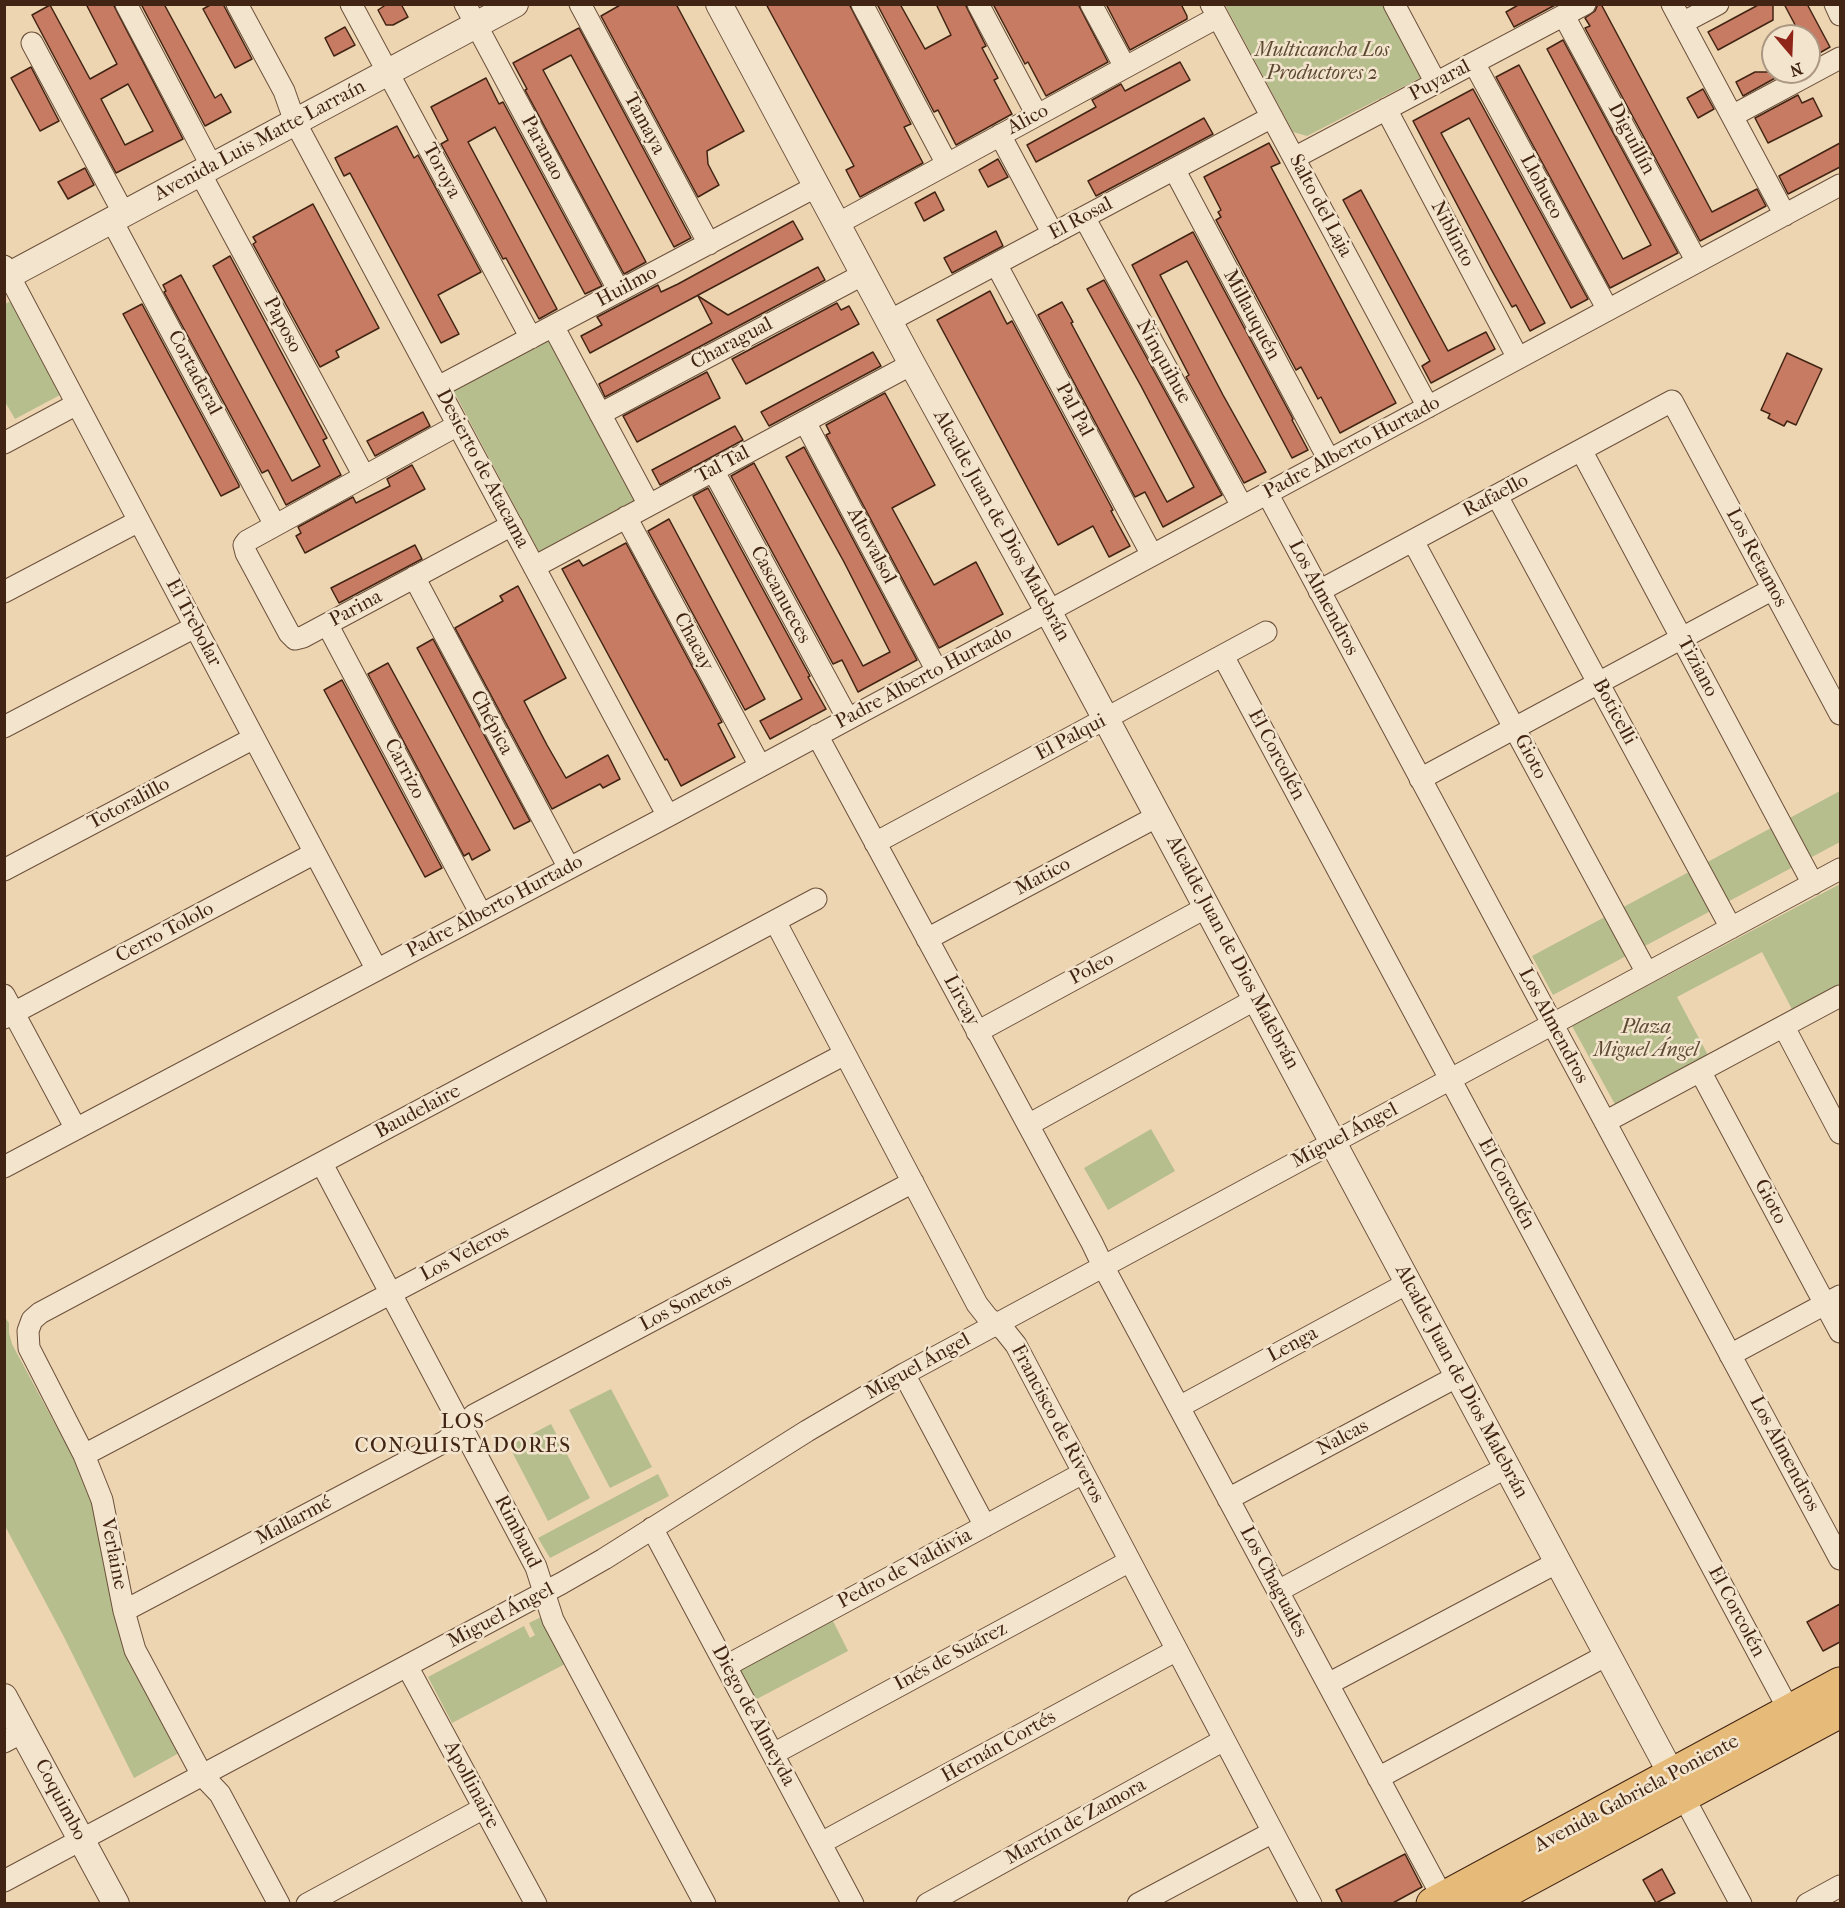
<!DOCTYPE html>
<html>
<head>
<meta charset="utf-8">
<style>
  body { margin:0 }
  #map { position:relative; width:1845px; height:1908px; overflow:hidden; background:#edd5b2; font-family:"IM FELL French Canon",serif }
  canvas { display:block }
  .frame { position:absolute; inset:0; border:6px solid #412413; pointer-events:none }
  .north { position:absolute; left:1761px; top:24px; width:60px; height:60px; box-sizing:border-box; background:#f3e4cd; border:2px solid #ac9783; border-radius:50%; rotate:161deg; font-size:16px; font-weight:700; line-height:24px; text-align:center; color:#412413 }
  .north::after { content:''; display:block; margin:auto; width:21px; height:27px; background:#8f2418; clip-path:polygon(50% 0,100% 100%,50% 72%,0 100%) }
</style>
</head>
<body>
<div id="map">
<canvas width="1845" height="1908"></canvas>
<div class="frame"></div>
<div class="north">N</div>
</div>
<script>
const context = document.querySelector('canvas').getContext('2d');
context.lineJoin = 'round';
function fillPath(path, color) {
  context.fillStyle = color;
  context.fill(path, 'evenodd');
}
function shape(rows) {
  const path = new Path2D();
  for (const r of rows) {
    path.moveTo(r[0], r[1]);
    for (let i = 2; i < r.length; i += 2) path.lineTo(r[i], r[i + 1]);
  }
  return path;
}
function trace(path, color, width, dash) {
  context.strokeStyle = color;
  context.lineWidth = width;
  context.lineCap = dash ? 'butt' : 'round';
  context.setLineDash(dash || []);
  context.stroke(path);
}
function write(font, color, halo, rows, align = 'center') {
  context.font = font + ' "IM FELL French Canon",serif';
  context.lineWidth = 5;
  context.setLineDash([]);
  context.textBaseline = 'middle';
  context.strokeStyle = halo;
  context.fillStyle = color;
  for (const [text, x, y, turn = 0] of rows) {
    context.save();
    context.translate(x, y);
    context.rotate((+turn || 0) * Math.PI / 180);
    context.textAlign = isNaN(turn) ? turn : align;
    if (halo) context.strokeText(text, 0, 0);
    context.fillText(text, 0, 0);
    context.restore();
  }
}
fillPath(shape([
  [1225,5,1386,5,1422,71,1420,78,1307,136,1293,132],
  [11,301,60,395,15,419,4,400,5,304],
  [550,336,637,501,539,552,452,388],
  [1840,791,1840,842,1553,995,1532,956],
  [1840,884,1840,989,1794,1013,1762,952,1677,997,1710,1059,1617,1108,1572,1026],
  [1151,1129,1175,1171,1108,1210,1084,1168],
  [4,1316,9,1323,9,1333,12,1344,76,1463,91,1496,99,1528,103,1563,115,1613,179,1753,134,1778,64,1637,5,1526],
  [611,1389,652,1467,610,1488,569,1410],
  [551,1424,590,1498,548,1521,509,1446],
  [658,1474,669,1496,550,1558,538,1538],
  [541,1617,565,1664,452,1723,428,1677,524,1626,530,1638,535,1635,529,1623],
  [831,1617,848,1651,753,1701,736,1668]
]), '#b6be8e');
const building = shape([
  [86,4,113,4,183,139,116,173,32,15,50,5,90,79,117,64,86,4],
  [128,84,153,131,125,145,101,99,128,84],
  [141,4,164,4,215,98,221,94,231,112,205,126,141,4],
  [212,4,223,4,252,59,235,68,203,9,212,4],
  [387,4,401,4,408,17,393,25,386,25,378,10,387,4],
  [622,4,676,4,744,131,707,151,708,164,719,185,698,197,601,16,622,4],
  [766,4,849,4,911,124,904,127,923,163,860,197,846,170,854,166,766,4],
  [877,4,900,4,925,49,951,35,936,4,965,4,986,46,982,48,998,78,994,80,1012,114,956,145,938,110,934,112,877,4],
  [993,4,1078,4,1108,62,1046,96,1028,62,1025,64,993,4],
  [1106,4,1181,4,1187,16,1187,19,1130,50,1106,4],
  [1520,4,1557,4,1514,27,1506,12,1520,4],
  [1598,4,1601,4,1712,212,1757,189,1766,206,1700,241,1585,28,1590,26,1585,18,1595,11,1598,4],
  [1760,4,1773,4,1773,20,1718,50,1708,32,1760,4],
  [1784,4,1807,4,1830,47,1809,59,1809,36,1801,36,1784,4],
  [345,27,355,45,334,56,325,38,345,27],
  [579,28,691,238,674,247,571,55,543,70,646,262,624,274,525,90,527,89,513,63,579,28],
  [1563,40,1678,253,1610,288,1496,77,1519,65,1623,259,1651,245,1547,49,1563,40],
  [1180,62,1190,80,1036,162,1027,145,1096,107,1092,100,1121,84,1125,91,1180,62],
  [31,67,59,121,40,131,11,78,31,67],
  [1755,72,1786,72,1743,96,1736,82,1755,72],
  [486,78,499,104,503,102,602,286,585,294,495,127,468,142,557,309,539,319,506,258,503,259,441,144,448,140,431,107,486,78],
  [1473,89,1588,299,1571,308,1469,118,1441,133,1545,323,1530,331,1516,305,1512,307,1491,269,1413,121,1473,89],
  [1703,89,1714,109,1698,118,1687,98,1703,89],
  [1798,95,1802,103,1813,98,1822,116,1768,143,1755,118,1798,95],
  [1204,118,1213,134,1096,196,1088,181,1204,118],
  [397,126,414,158,418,155,481,272,438,295,459,334,441,343,350,173,344,176,335,158,397,126],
  [1269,143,1280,163,1271,167,1396,403,1340,433,1321,397,1318,399,1301,367,1296,370,1216,220,1221,217,1218,212,1221,210,1204,177,1269,143],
  [1840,143,1840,167,1788,194,1779,176,1840,143],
  [998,159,1008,177,988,187,979,170,998,159],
  [85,168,94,185,68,199,58,182,85,168],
  [1361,190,1448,351,1486,332,1495,349,1431,383,1422,366,1430,361,1343,200,1361,190],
  [935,192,944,210,924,221,915,203,935,192],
  [313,204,379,328,336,351,339,357,320,367,253,244,256,242,253,237,313,204],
  [793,221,803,239,590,353,581,336,602,325,597,317,658,285,661,292,678,284,793,221],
  [996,231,1003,246,952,273,944,258,996,231],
  [1193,232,1293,419,1292,420,1308,450,1292,458,1187,261,1160,275,1223,395,1266,472,1244,483,1186,377,1189,375,1132,265,1193,232],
  [230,256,327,438,323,440,341,475,286,505,268,470,262,473,164,292,166,291,163,285,181,275,292,481,320,466,213,266,230,256],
  [818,267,825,280,605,397,599,384,712,323,698,296,728,315,818,267],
  [1104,280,1222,495,1163,527,1145,492,1135,497,1038,315,1062,302,1073,322,1071,323,1167,502,1194,487,1141,386,1087,289,1104,280],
  [990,291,1007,324,1012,321,1113,510,1111,511,1130,546,1109,557,1093,526,1058,545,937,320,990,291],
  [837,303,841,310,849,306,859,324,746,384,732,359,837,303],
  [142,304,239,485,239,487,221,496,123,314,142,304],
  [873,352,881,366,769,426,761,412,873,352],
  [1787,353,1822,369,1796,425,1787,421,1784,426,1768,418,1770,414,1761,410,1787,353],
  [707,372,720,398,637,442,623,416,707,372],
  [885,393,935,485,892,508,934,585,976,562,1003,614,939,648,826,435,830,433,826,425,885,393],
  [423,412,430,426,375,456,367,441,423,412],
  [735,426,743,440,660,485,652,470,735,426],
  [804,447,917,660,858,692,842,660,833,664,731,476,754,463,863,666,890,652,844,562,786,457,804,447],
  [412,465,425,489,305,553,296,536,301,533,298,527,353,497,356,503,390,486,387,479,412,465],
  [708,488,810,676,808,677,826,709,770,739,760,721,802,699,693,496,708,488],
  [669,519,765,699,745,710,648,531,669,519],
  [626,543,722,722,718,724,735,757,681,786,667,759,665,760,562,569,579,560,583,566,626,543],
  [415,545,422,559,339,603,331,588,415,545],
  [518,586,566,678,524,701,547,745,566,778,608,755,620,779,603,788,600,784,552,809,455,628,503,601,500,596,518,586],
  [433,639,530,821,514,829,417,648,433,639],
  [388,663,490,850,472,860,469,853,464,856,368,674,388,663],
  [342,680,442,868,425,877,324,690,342,680],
  [1840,1604,1840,1642,1823,1651,1807,1622,1840,1604],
  [1405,1854,1422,1887,1391,1904,1343,1904,1336,1890,1405,1854],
  [1662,1869,1675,1893,1656,1903,1643,1880,1662,1869]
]);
fillPath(building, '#c77b62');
trace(building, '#412413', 1.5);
const minor = shape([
  [126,4,212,167],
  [237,4,284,91,295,122,668,816],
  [351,4,531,338],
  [465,4,619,291],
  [580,4,709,244],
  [862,4,947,164],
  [978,4,1037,115],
  [1091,4,1125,67],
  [1211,4,1428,407],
  [1394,4,1436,83],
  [1672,4,1785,215],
  [1835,4,1840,15],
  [1564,16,1697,262],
  [1682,23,1718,4],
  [32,43,124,214],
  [1474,63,1608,310],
  [1386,109,1518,358],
  [1732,116,1840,58],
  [1000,135,1053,234],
  [1294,158,1585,4],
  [1174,169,1329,460],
  [200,173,364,476],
  [1084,217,1242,506],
  [112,221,275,525],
  [837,224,1218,17],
  [996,264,1152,555],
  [4,266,377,970],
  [889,321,1272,117],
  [553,326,649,505],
  [438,387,817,186],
  [600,414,864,274],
  [805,422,937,671],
  [458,425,247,541,244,545,246,553,289,633,295,639,303,637,512,525],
  [4,443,77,404],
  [1581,450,1813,884],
  [713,470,848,719],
  [1267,493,1840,1559],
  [1497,496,1731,928],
  [626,517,760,766],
  [1413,541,1647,973],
  [534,567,912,364],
  [414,577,569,868],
  [1319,591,1672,401,1840,714],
  [4,592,139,521],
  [327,624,481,914],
  [1223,656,1790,1712],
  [4,727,195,627],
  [817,735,1092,1243,1103,1266,1443,1898],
  [1420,779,1773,589],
  [875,843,1266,632],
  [4,870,254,738],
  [775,921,977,1304,988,1318,1004,1330,1016,1345,1311,1904],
  [927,939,1158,816],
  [4,995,76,1129],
  [4,1018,315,853],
  [1784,1027,1840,1133],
  [977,1032,1207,907],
  [1700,1071,1840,1332],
  [1605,1122,1840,996],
  [1028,1125,1256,999],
  [322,1164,536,1567,553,1620,705,1904],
  [4,1167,668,816,1840,185],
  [1730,1355,1840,1296],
  [904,1374,985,1526],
  [1179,1407,1408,1283],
  [84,1455,845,1054],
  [1228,1499,1458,1376],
  [652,1528,853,1904],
  [1278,1591,1507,1467],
  [124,1611,446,1441,474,1415,913,1182],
  [407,1666,536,1904],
  [726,1666,1083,1473],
  [1328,1684,1558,1562],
  [4,1742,23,1732],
  [773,1754,1130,1561],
  [1378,1778,1607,1655],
  [1683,1796,1741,1904],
  [821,1843,1177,1650],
  [4,1881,562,1583,604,1559,807,1431,904,1374,1840,869],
  [279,1904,220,1794,202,1775,135,1650,124,1611,102,1500,84,1455,29,1348,28,1331,32,1320,40,1313,816,899],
  [307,1904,484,1808],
  [927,1904,1224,1740],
  [1138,1904,1273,1832],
  [1807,1904,1840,1886]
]);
const tertiary = shape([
  [719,4,912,364,1048,611,1680,1790],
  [4,278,515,4],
  [4,1697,116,1904]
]);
const primary = shape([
  [1433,1904,1840,1684],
  [1482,1904,1840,1711]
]);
trace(minor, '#6c503b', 23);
trace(tertiary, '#6c503b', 28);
trace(primary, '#412413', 35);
trace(minor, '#f3e4cd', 21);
trace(tertiary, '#f3e4cd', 26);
trace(primary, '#e6ba79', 33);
write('italic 20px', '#5e4a32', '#f3e4cd', [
  ["Multicancha Los",1322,51],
  ["Productores 2",1322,74],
  ["Plaza",1646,1028],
  ["Miguel Ángel",1646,1051]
]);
write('20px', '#412413', '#f3e4cd', [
  ["Puyaral",1440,81,-28],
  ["Alico",1028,120,-28],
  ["Tamaya",644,124,62],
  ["Diguillín",1631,139,62],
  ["Avenida Luis Matte Larraín",260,141,-28],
  ["Paranao",542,148,62],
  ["Toroya",441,171,62],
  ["Llohueo",1541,187,62],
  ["Salto del Laja",1320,206,62],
  ["El Rosal",1081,219,-28],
  ["Niblinto",1452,234,62],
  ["Huilmo",627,287,-28],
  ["Millauquén",1251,315,62],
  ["Paposo",282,325,62],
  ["Charagual",732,344,-28],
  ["Ñinquihue",1163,362,61],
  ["Cortaderal",194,373,62],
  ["Pal Pal",1074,410,62],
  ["Padre Alberto Hurtado",1352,448,-28],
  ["Tal Tal",723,465,-28],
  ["Desierto de Atacama",482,469,62],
  ["Rafaello",1496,496,-28],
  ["Alcalde Juan de Dios Malebrán",1001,526,61],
  ["Altovalsol",871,546,62],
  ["Los Retamos",1756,558,62],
  ["Cascanueces",780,595,62],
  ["Los Almendros",1323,598,62],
  ["Parina",356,609,-28],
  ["El Trebolar",193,623,62],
  ["Chacay",693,642,62],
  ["Tiziano",1697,667,62],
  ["Padre Alberto Hurtado",924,678,-28],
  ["Boticelli",1614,712,62],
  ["Chépica",491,723,62],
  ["El Palqui",1071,738,-28],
  ["El Corcolén",1276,755,62],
  ["Gioto",1530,757,62],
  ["Carrizo",404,769,62],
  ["Totoralillo",129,804,-28],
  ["Matico",1043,877,-28],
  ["Padre Alberto Hurtado",495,907,-28],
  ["Cerro Tololo",165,933,-28],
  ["Alcalde Juan de Dios Malebrán",1232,953,62],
  ["Poleo",1092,969,-28],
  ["Lircay",961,1001,62],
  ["Los Almendros",1553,1026,62],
  ["Baudelaire",418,1112,-28],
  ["Miguel Ángel",1345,1136,-28],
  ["El Corcolén",1506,1184,62],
  ["Gioto",1770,1202,62],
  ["Los Veleros",465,1254,-28],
  ["Los Sonetos",686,1303,-28],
  ["Lenga",1293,1345,-28],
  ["Miguel Ángel",918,1367,-29],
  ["Alcalde Juan de Dios Malebrán",1461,1382,62],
  ["Francisco de Riveros",1057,1424,62],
  ["Nalcas",1343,1438,-28],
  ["Los Almendros",1784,1454,62],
  ["Mallarmé",294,1521,-28],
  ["Rimbaud",517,1532,63],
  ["Verlaine",113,1554,79],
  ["Pedro de Valdivia",905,1569,-28],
  ["Los Chaguales",1273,1582,62],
  ["El Corcolén",1736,1612,62],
  ["Miguel Ángel",501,1616,-28],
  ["Inés de Suárez",951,1657,-28],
  ["Diego de Almeyda",753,1716,62],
  ["Hernán Cortés",999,1747,-29],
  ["Apollinaire",471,1785,62],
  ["Avenida Gabriela Poniente",1637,1794,-28],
  ["Coquimbo",60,1800,62],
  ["Martín de Zamora",1076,1822,-29]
]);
context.letterSpacing = '1.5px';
write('21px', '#412413', '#f3e4cd', [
  ["LOS",463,1423],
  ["CONQUISTADORES",463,1447]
]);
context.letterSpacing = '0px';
</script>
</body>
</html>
